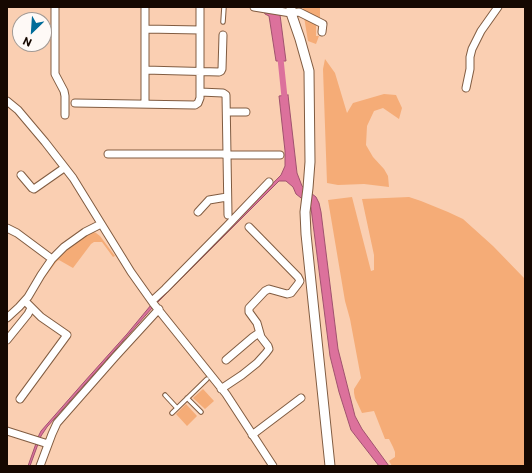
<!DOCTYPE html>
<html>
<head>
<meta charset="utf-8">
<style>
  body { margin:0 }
  #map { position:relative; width:532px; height:473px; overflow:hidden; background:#facfb2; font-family:Commissioner,sans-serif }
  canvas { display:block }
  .frame { position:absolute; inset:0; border:8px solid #150801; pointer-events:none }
  .north { position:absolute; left:12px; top:12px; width:40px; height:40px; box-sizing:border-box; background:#fef9f6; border:1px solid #a19994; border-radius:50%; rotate:205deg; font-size:11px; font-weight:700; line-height:16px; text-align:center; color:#150801 }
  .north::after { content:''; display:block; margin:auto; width:14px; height:18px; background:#016c99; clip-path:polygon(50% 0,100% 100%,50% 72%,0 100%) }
</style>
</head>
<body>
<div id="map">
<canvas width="532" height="473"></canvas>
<div class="frame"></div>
<div class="north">N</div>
</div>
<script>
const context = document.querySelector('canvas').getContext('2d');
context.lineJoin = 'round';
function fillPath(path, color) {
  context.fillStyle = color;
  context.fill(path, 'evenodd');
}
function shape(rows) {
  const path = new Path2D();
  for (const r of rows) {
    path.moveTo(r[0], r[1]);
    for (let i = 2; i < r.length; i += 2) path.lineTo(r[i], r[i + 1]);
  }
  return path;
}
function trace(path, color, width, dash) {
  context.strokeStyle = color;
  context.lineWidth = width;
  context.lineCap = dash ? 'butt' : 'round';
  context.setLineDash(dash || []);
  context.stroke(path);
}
fillPath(shape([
  [302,7,320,7,320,19,305,11],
  [304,17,316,23,316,36,319,36,316,44,308,41],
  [325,59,335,73,347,113,353,103,384,94,396,95,402,108,399,119,383,108,374,111,367,126,366,145,373,157,384,169,388,176,389,187,364,184,338,185,327,183,323,69],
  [352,197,371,271,374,270,374,255,362,199,409,197,421,201,448,212,463,219,493,246,525,279,525,466,392,466,389,461,395,457,395,452,393,447,389,439,385,439,374,411,362,413,355,398,354,393,354,389,361,378,350,319,345,301,328,200],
  [91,231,96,233,100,236,115,256,113,257,102,242,94,242,91,244,73,268,59,260,57,261,39,285,48,266,70,246],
  [203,389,214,401,205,409,193,398],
  [186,404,197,416,187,426,176,414]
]), '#f5ac77');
const water = shape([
  [264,7,279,7,286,61,276,61,269,16,265,14,264,12,264,7],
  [288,95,297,173,302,186,316,197,319,203,321,212,338,349,355,416,362,429,389,466,379,466,351,430,339,392,330,356,311,208,310,205,296,194,293,187,286,181,279,181,153,307,47,427,41,436,30,466,28,466,39,435,41,431,84,382,127,334,151,305,164,294,281,175,285,166,285,151,279,96,288,95]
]);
fillPath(water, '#dc719c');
trace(water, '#a0526e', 1);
trace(shape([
  [280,54,285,102]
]), '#dc719c', 6);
const service = shape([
  [223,22,224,7],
  [165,395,177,408],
  [187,398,201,412],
  [172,413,207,379]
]);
const minor = shape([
  [55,7,55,74,64,91,65,96,65,115],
  [254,7,291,13,299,12,323,24,322,32],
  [145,29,200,30],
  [145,70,219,72,221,71,222,69,223,35],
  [466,88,470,69,470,57,472,49,481,31,498,7],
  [200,92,223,93,226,95,228,215],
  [7,101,18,110,45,142,73,178,131,272,153,303,226,394,273,466],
  [75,103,195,105,198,103,200,98,200,7],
  [145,104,145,7],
  [227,112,246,112],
  [108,154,223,154,227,155,280,155],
  [21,175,32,188,34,189,64,168],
  [198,212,209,200,227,197],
  [7,228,17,233,52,259],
  [152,301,165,289,227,226,269,182],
  [7,318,19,307,28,297,41,275,52,259,64,247,85,232,101,224],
  [7,340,28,314,31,308],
  [226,360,253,337,259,333],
  [221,389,242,375,257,363,266,353,269,349,268,346,261,337,257,323,249,312,249,308,265,291,269,289,287,294,291,293,298,284,300,281,298,277,249,227],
  [20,399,67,335,41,317,25,301],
  [7,431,48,444],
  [252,435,301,398],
  [40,466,52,434,57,423,115,357,159,309]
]);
const secondary = shape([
  [291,7,291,13,300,39,309,71,310,162,308,188,305,212,306,234,330,466]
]);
trace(service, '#815c41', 5.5);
trace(minor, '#815c41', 9);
trace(secondary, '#815c41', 11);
trace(service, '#fff', 3.5);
trace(minor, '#fff', 7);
trace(secondary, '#fff', 9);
</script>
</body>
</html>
